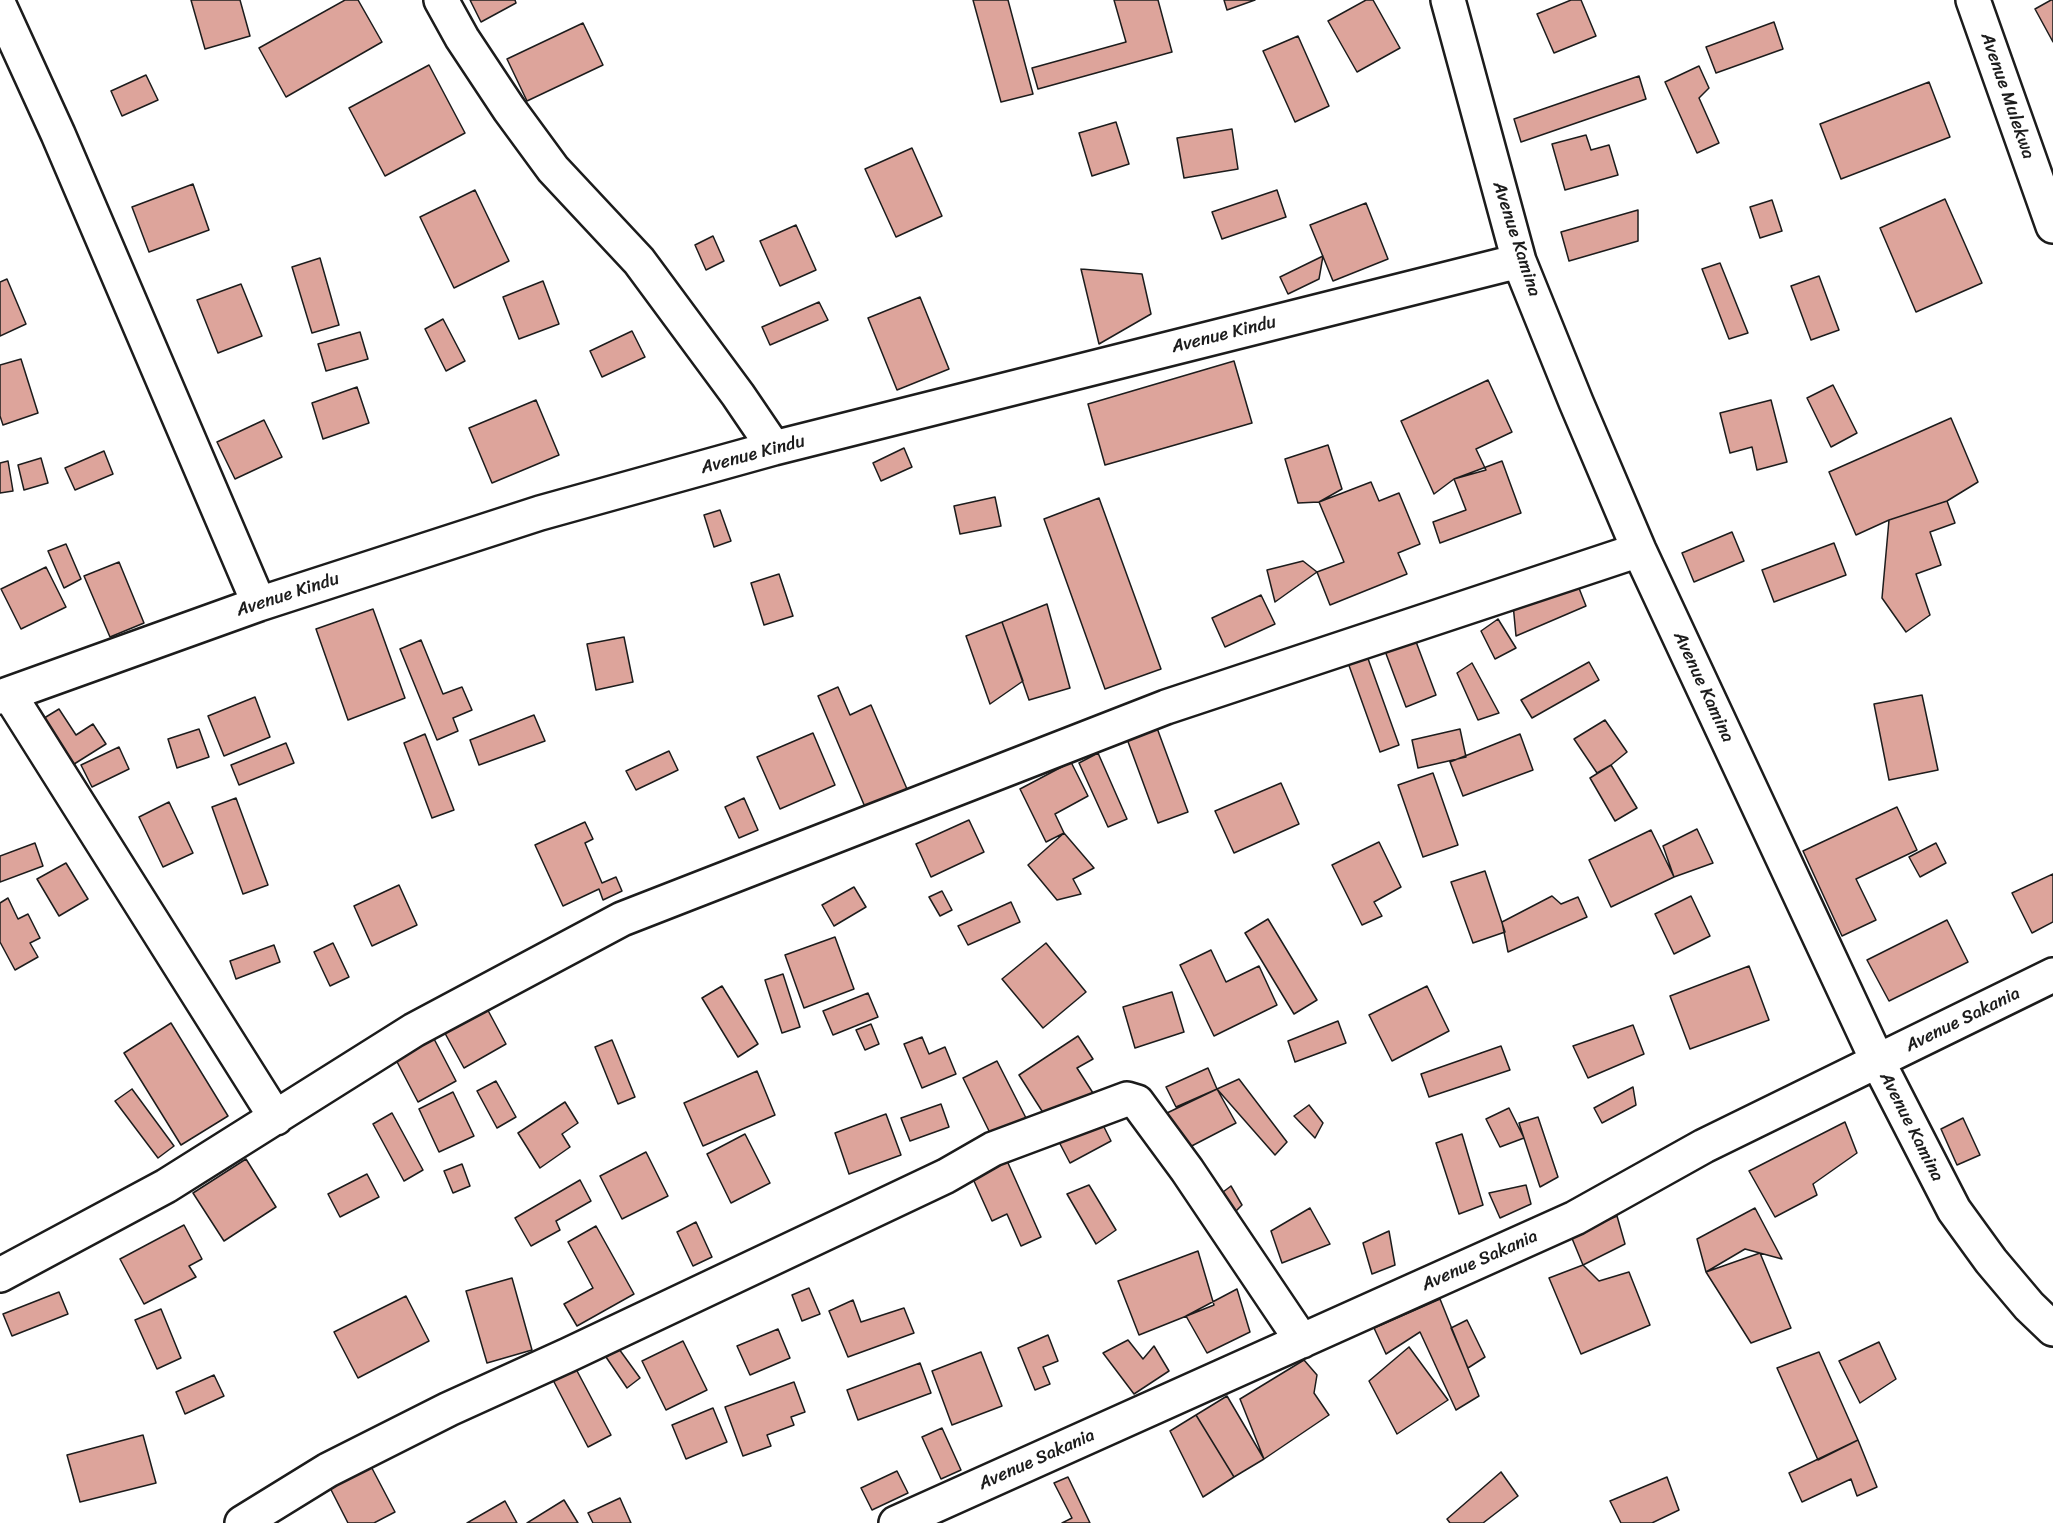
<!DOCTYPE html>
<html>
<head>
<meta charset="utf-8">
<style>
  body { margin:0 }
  canvas { display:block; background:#fff }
</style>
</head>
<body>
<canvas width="2053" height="1523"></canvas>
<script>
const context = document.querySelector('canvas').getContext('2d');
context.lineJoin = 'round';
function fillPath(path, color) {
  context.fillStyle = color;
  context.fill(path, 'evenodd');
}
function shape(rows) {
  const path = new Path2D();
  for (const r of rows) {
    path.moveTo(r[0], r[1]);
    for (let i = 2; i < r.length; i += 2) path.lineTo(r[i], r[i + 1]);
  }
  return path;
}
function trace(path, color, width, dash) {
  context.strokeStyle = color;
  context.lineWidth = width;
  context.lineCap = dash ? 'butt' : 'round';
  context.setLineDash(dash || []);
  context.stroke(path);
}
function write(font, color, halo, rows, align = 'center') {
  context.font = font + ' Sriracha,sans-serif';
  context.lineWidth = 4.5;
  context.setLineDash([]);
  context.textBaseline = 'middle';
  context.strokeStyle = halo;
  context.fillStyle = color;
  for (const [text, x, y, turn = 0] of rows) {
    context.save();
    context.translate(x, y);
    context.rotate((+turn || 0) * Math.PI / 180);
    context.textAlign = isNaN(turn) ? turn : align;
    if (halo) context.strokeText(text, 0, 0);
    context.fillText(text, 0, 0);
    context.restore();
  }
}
const building = shape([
  [191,0,240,0,250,36,205,49,191,0],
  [345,0,358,0,382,42,286,97,259,48,345,0],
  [470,0,515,0,516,3,481,22,470,0],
  [973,0,1008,0,1033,94,1001,102,973,0],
  [1114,0,1158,0,1172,52,1038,89,1032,68,1126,42,1114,0],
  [1224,0,1255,0,1227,10,1224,0],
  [1366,0,1373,0,1400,48,1357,72,1328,21,1366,0],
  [1571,0,1581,0,1596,36,1554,53,1537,14,1571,0],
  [2051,0,2053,0,2053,42,2035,9,2051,0],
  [1774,22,1783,49,1716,73,1706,47,1774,22],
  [583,23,603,65,527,101,507,59,583,23],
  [1298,36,1329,106,1295,122,1263,51,1298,36],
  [429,65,465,133,385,176,349,108,429,65],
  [1699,66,1709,88,1699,98,1719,143,1697,153,1665,82,1699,66],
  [146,75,158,100,122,116,111,91,146,75],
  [1639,76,1646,99,1521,142,1514,119,1639,76],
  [1929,82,1950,137,1841,179,1820,124,1929,82],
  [1116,122,1129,164,1092,176,1079,133,1116,122],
  [1232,129,1238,169,1184,178,1177,138,1232,129],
  [1586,135,1591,150,1609,145,1618,175,1565,190,1552,144,1586,135],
  [912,148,942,216,896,237,865,169,912,148],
  [193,184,209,230,149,252,132,207,193,184],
  [475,190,509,261,454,288,420,217,475,190],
  [1277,190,1286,217,1222,239,1212,212,1277,190],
  [1945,199,1982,283,1916,312,1880,228,1945,199],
  [1772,200,1782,231,1760,238,1750,207,1772,200],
  [1366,203,1388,259,1333,281,1310,225,1366,203],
  [1638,210,1638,241,1569,261,1561,232,1638,210],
  [796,225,816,270,780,286,760,241,796,225],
  [713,236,724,261,706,270,695,245,713,236],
  [1323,256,1319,279,1288,294,1280,277,1323,256],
  [320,258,339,325,312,333,292,267,320,258],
  [1720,263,1748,333,1729,339,1702,269,1720,263],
  [1081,269,1142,274,1151,314,1099,344,1081,269],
  [1819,276,1839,330,1811,340,1791,286,1819,276],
  [7,279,26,324,0,336,0,282,7,279],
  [543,281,559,324,519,339,503,297,543,281],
  [241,284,262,336,218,353,197,300,241,284],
  [920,297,949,369,897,390,868,318,920,297],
  [819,302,828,320,770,345,762,327,819,302],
  [443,319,465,361,446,371,425,329,443,319],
  [632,331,645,357,602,377,590,351,632,331],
  [360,332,368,359,326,371,318,344,360,332],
  [21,359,38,413,3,425,0,416,0,365,21,359],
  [1234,361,1252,423,1105,465,1088,404,1234,361],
  [1488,380,1512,432,1476,449,1486,470,1454,479,1434,494,1401,421,1488,380],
  [1833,385,1857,433,1831,447,1807,398,1833,385],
  [357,387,369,423,323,439,312,403,357,387],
  [536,400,559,455,492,483,469,428,536,400],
  [1771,400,1787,462,1757,470,1752,447,1730,453,1720,413,1771,400],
  [1951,418,1978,482,1947,501,1889,520,1856,535,1829,472,1951,418],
  [264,420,282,457,235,479,217,442,264,420],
  [1328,445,1342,489,1319,502,1298,503,1285,459,1328,445],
  [904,448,912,467,881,481,873,463,904,448],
  [104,451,113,474,75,490,65,468,104,451],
  [41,458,48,483,24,490,18,465,41,458],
  [8,461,13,491,0,493,0,463,8,461],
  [1502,461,1521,513,1440,543,1433,522,1466,510,1454,479,1502,461],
  [1371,482,1379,501,1399,493,1420,544,1398,553,1407,574,1330,605,1317,572,1344,562,1319,502,1371,482],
  [995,497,1001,526,960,534,954,506,995,497],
  [1099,498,1161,669,1105,689,1044,519,1099,498],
  [1947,501,1955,523,1930,532,1941,565,1916,574,1930,615,1906,632,1882,598,1889,520,1947,501],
  [720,510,731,541,714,547,704,515,720,510],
  [1732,532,1744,561,1694,582,1682,553,1732,532],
  [1834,543,1846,575,1774,602,1762,570,1834,543],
  [66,544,81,579,64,588,48,551,66,544],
  [1303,561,1317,572,1275,602,1267,570,1303,561],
  [119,562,144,623,110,637,84,576,119,562],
  [46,567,66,607,21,629,1,589,46,567],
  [779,574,793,616,764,625,751,583,779,574],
  [1575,578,1586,606,1516,636,1513,604,1575,578],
  [1261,595,1275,624,1225,647,1212,618,1261,595],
  [1047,604,1070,688,1029,700,1002,622,1047,604],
  [373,609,405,698,348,720,316,629,373,609],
  [1498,619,1516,648,1495,659,1481,631,1498,619],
  [1002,622,1023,681,990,704,966,636,1002,622],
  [624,637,633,682,596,690,587,644,624,637],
  [1415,639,1436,695,1406,707,1385,651,1415,639],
  [421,640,443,694,462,687,472,710,453,718,458,731,437,740,400,649,421,640],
  [1366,653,1399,745,1380,752,1347,660,1366,653],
  [1589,662,1599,680,1532,718,1521,700,1589,662],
  [1472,663,1499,713,1478,720,1457,673,1472,663],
  [838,687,850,715,871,705,907,789,865,807,818,696,838,687],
  [1922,695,1938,770,1889,780,1874,704,1922,695],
  [255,697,270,737,224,756,208,716,255,697],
  [59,709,76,735,93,724,106,744,71,766,41,720,59,709],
  [534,715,545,741,479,765,470,740,534,715],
  [1605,720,1627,752,1611,765,1597,773,1574,739,1605,720],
  [1157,728,1188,812,1158,823,1127,739,1157,728],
  [199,729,209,757,177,768,168,739,199,729],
  [1460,729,1466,757,1418,768,1412,740,1460,729],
  [813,733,835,785,780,809,757,757,813,733],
  [425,734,454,810,432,818,404,743,425,734],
  [1520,734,1533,770,1463,796,1450,762,1520,734],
  [286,743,294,763,239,785,231,765,286,743],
  [119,747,129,769,92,787,81,765,119,747],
  [669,751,678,770,636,790,626,771,669,751],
  [1098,753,1127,819,1108,827,1079,763,1098,753],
  [1071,762,1088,796,1055,814,1064,833,1046,842,1020,789,1071,762],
  [1611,765,1637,808,1615,821,1590,778,1611,765],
  [1433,773,1458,845,1423,857,1398,785,1433,773],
  [1281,783,1299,824,1234,853,1215,811,1281,783],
  [236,798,268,885,243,894,212,807,236,798],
  [744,798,758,830,739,838,725,807,744,798],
  [169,802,193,853,163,867,139,817,169,802],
  [1897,807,1917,850,1856,879,1876,920,1842,936,1803,851,1897,807],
  [969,820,984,852,931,877,916,844,969,820],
  [585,822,593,839,585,843,602,883,616,877,622,891,603,900,599,889,563,906,535,845,585,822],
  [1697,829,1713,863,1674,877,1663,846,1697,829],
  [1651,830,1674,877,1611,907,1589,860,1651,830],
  [1064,833,1094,868,1073,879,1081,894,1057,900,1028,865,1064,833],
  [1379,842,1401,887,1374,902,1382,916,1362,925,1332,865,1379,842],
  [35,843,43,866,0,882,0,856,35,843],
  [1936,843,1946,863,1920,877,1909,857,1936,843],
  [66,863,88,899,59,916,37,879,66,863],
  [1485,871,1505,932,1473,943,1451,882,1485,871],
  [2053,874,2053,922,2032,933,2012,893,2053,874],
  [399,885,417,925,372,946,354,906,399,885],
  [854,887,866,907,834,926,822,905,854,887],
  [942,891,952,910,940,916,929,897,942,891],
  [1552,896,1561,904,1578,897,1587,917,1508,952,1502,922,1552,896],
  [1691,896,1710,936,1674,954,1655,914,1691,896],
  [8,898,18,919,28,914,40,938,30,943,38,957,15,970,0,942,0,903,8,898],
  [1011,902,1020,922,968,945,958,926,1011,902],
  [1268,919,1317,1000,1294,1014,1245,933,1268,919],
  [1947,920,1968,962,1889,1001,1867,960,1947,920],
  [835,937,854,989,804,1008,785,955,835,937],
  [333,943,349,977,330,986,314,952,333,943],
  [1046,943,1086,992,1043,1028,1002,979,1046,943],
  [274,945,280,962,236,979,230,961,274,945],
  [1211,950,1226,982,1259,966,1277,1005,1214,1036,1180,965,1211,950],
  [1749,966,1769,1020,1690,1049,1670,996,1749,966],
  [783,974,800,1027,782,1033,765,980,783,974],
  [722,986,758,1044,738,1057,702,998,722,986],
  [1427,986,1449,1031,1392,1061,1369,1015,1427,986],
  [1172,992,1184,1032,1135,1048,1123,1007,1172,992],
  [868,993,878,1017,833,1035,823,1011,868,993],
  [484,1003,506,1044,464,1068,441,1026,484,1003],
  [1338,1021,1346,1043,1295,1062,1288,1041,1338,1021],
  [171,1023,228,1116,181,1145,124,1053,171,1023],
  [871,1024,879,1044,865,1050,856,1030,871,1024],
  [1633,1025,1644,1054,1588,1078,1573,1046,1633,1025],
  [432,1035,456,1081,418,1102,394,1056,432,1035],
  [1078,1036,1093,1059,1077,1068,1093,1093,1049,1122,1019,1075,1078,1036],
  [922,1037,929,1054,945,1047,956,1074,922,1088,904,1044,922,1037],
  [612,1040,635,1097,618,1104,595,1047,612,1040],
  [1501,1046,1510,1070,1429,1097,1421,1074,1501,1046],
  [997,1061,1026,1118,991,1135,963,1078,997,1061],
  [1208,1068,1217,1089,1176,1107,1166,1087,1208,1068],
  [757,1071,775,1115,703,1146,684,1103,757,1071],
  [1239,1079,1287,1142,1275,1155,1217,1089,1239,1079],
  [496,1081,516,1117,497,1128,477,1091,496,1081],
  [1633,1087,1636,1105,1602,1123,1594,1108,1633,1087],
  [132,1089,174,1146,158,1158,115,1101,132,1089],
  [1217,1089,1236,1123,1182,1151,1167,1113,1217,1089],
  [453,1092,474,1136,439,1152,419,1109,453,1092],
  [565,1102,578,1123,562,1134,570,1147,540,1168,518,1133,565,1102],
  [941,1104,949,1127,910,1141,901,1118,941,1104],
  [1309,1105,1323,1123,1315,1138,1294,1116,1309,1105],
  [1509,1108,1524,1138,1500,1147,1486,1119,1509,1108],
  [392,1113,423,1170,404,1181,373,1124,392,1113],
  [886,1114,901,1155,849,1174,835,1133,886,1114],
  [1099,1117,1111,1141,1070,1163,1058,1140,1099,1117],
  [1538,1117,1558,1177,1540,1187,1519,1123,1538,1117],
  [1963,1118,1980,1155,1957,1165,1941,1129,1963,1118],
  [1845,1122,1857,1153,1813,1184,1817,1195,1775,1217,1749,1171,1845,1122],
  [745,1134,770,1183,731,1203,707,1154,745,1134],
  [1462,1134,1483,1205,1459,1214,1436,1143,1462,1134],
  [646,1152,668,1196,622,1219,600,1176,646,1152],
  [1004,1154,1041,1237,1021,1246,1007,1214,992,1221,969,1170,1004,1154],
  [246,1159,276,1207,224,1241,193,1193,246,1159],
  [462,1164,470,1186,453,1193,444,1171,462,1164],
  [367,1174,379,1197,340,1217,328,1194,367,1174],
  [580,1180,591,1201,556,1221,560,1230,531,1246,515,1218,580,1180],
  [1089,1185,1116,1230,1096,1244,1067,1194,1089,1185],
  [1526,1185,1531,1204,1500,1218,1489,1193,1526,1185],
  [1231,1186,1242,1205,1228,1219,1211,1201,1231,1186],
  [1310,1208,1330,1244,1282,1263,1271,1231,1310,1208],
  [1755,1208,1782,1259,1745,1249,1706,1272,1697,1239,1755,1208],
  [1617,1216,1625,1244,1583,1265,1571,1236,1617,1216],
  [696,1222,712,1257,693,1266,677,1232,696,1222],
  [184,1225,202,1259,189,1266,196,1277,144,1304,120,1259,184,1225],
  [596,1226,634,1294,577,1326,564,1304,593,1288,568,1242,596,1226],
  [1389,1231,1395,1265,1372,1274,1363,1243,1389,1231],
  [1198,1251,1214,1305,1139,1335,1118,1281,1198,1251],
  [1760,1253,1791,1328,1751,1343,1706,1272,1760,1253],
  [1583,1265,1599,1281,1629,1272,1650,1325,1581,1354,1549,1278,1583,1265],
  [512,1278,532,1350,487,1363,466,1291,512,1278],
  [809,1288,820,1314,802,1321,792,1295,809,1288],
  [1237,1289,1250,1332,1207,1353,1186,1316,1237,1289],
  [59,1292,68,1314,12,1336,3,1314,59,1292],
  [406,1296,429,1341,358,1378,334,1332,406,1296],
  [1440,1299,1479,1396,1456,1410,1420,1332,1386,1354,1374,1328,1440,1299],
  [853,1300,861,1322,904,1308,914,1333,848,1357,829,1311,853,1300],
  [161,1309,181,1358,157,1369,135,1320,161,1309],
  [1467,1320,1485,1357,1468,1368,1451,1328,1467,1320],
  [778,1329,790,1358,750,1375,737,1346,778,1329],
  [1048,1335,1058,1361,1043,1367,1050,1384,1035,1390,1018,1348,1048,1335],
  [1128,1340,1143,1359,1154,1346,1169,1371,1134,1394,1103,1353,1128,1340],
  [683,1341,707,1390,666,1410,642,1361,683,1341],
  [1879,1342,1896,1379,1860,1403,1839,1361,1879,1342],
  [1409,1347,1448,1400,1397,1434,1369,1381,1409,1347],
  [619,1349,640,1378,627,1388,606,1357,619,1349],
  [981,1352,1002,1406,952,1425,932,1371,981,1352],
  [1819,1352,1858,1440,1818,1460,1777,1368,1819,1352],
  [1304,1360,1317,1375,1314,1393,1329,1415,1264,1459,1240,1399,1304,1360],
  [920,1363,931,1393,858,1420,847,1390,920,1363],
  [576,1369,611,1435,588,1447,553,1380,576,1369],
  [214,1375,224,1396,185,1414,176,1392,214,1375],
  [794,1382,805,1412,791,1417,794,1425,767,1435,771,1446,743,1456,725,1407,794,1382],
  [1227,1396,1264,1459,1234,1477,1196,1415,1227,1396],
  [713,1408,727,1442,686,1459,672,1425,713,1408],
  [1196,1415,1234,1477,1203,1497,1170,1431,1196,1415],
  [942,1428,961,1470,941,1479,922,1437,942,1428],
  [143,1435,156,1483,80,1502,67,1455,143,1435],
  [1858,1440,1877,1487,1857,1496,1851,1479,1802,1502,1789,1473,1858,1440],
  [365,1455,395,1512,374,1523,348,1523,324,1476,365,1455],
  [897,1471,908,1493,872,1510,861,1488,897,1471],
  [1501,1472,1518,1496,1483,1523,1450,1523,1447,1519,1501,1472],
  [1068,1477,1090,1523,1062,1523,1072,1518,1054,1483,1068,1477],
  [1667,1477,1679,1510,1652,1523,1621,1523,1610,1501,1667,1477],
  [620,1498,631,1523,593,1523,588,1513,620,1498],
  [564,1500,578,1523,527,1523,564,1500],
  [505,1501,517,1523,467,1523,505,1501]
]);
fillPath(building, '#dda49b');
trace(building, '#1c1c1c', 1.5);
const minor = shape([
  [441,0,462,38,509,109,553,169,639,261,738,395,774,448],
  [1448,0,1519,261,1576,402,1639,550,1878,1062,1954,1210,1991,1261,2029,1306,2053,1329],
  [1973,0,2053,226],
  [0,7,58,134,259,604],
  [9,694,276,1118],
  [0,697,259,604,540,513,774,448,1519,261],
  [0,1275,166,1186,414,1030,622,919,1166,707,1639,550],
  [242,1523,328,1470,449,1409,568,1355,946,1176,993,1149,1127,1099,1137,1102,1187,1170,1302,1341],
  [896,1523,1575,1218,1704,1146,2053,975]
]);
trace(minor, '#1c1c1c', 38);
trace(minor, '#fff', 33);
write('18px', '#1c1c1c', '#fff', [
  ["Avenue Mulekwa",2007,96,71],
  ["Avenue Kamina",1516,239,72],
  ["Avenue Kindu",1224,335,-14],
  ["Avenue Kindu",753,455,-15],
  ["Avenue Kindu",288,595,-18],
  ["Avenue Kamina",1703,687,65],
  ["Avenue Sakania",1963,1020,-26],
  ["Avenue Kamina",1911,1127,63],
  ["Avenue Sakania",1480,1261,-24],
  ["Avenue Sakania",1037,1460,-24]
]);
</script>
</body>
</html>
